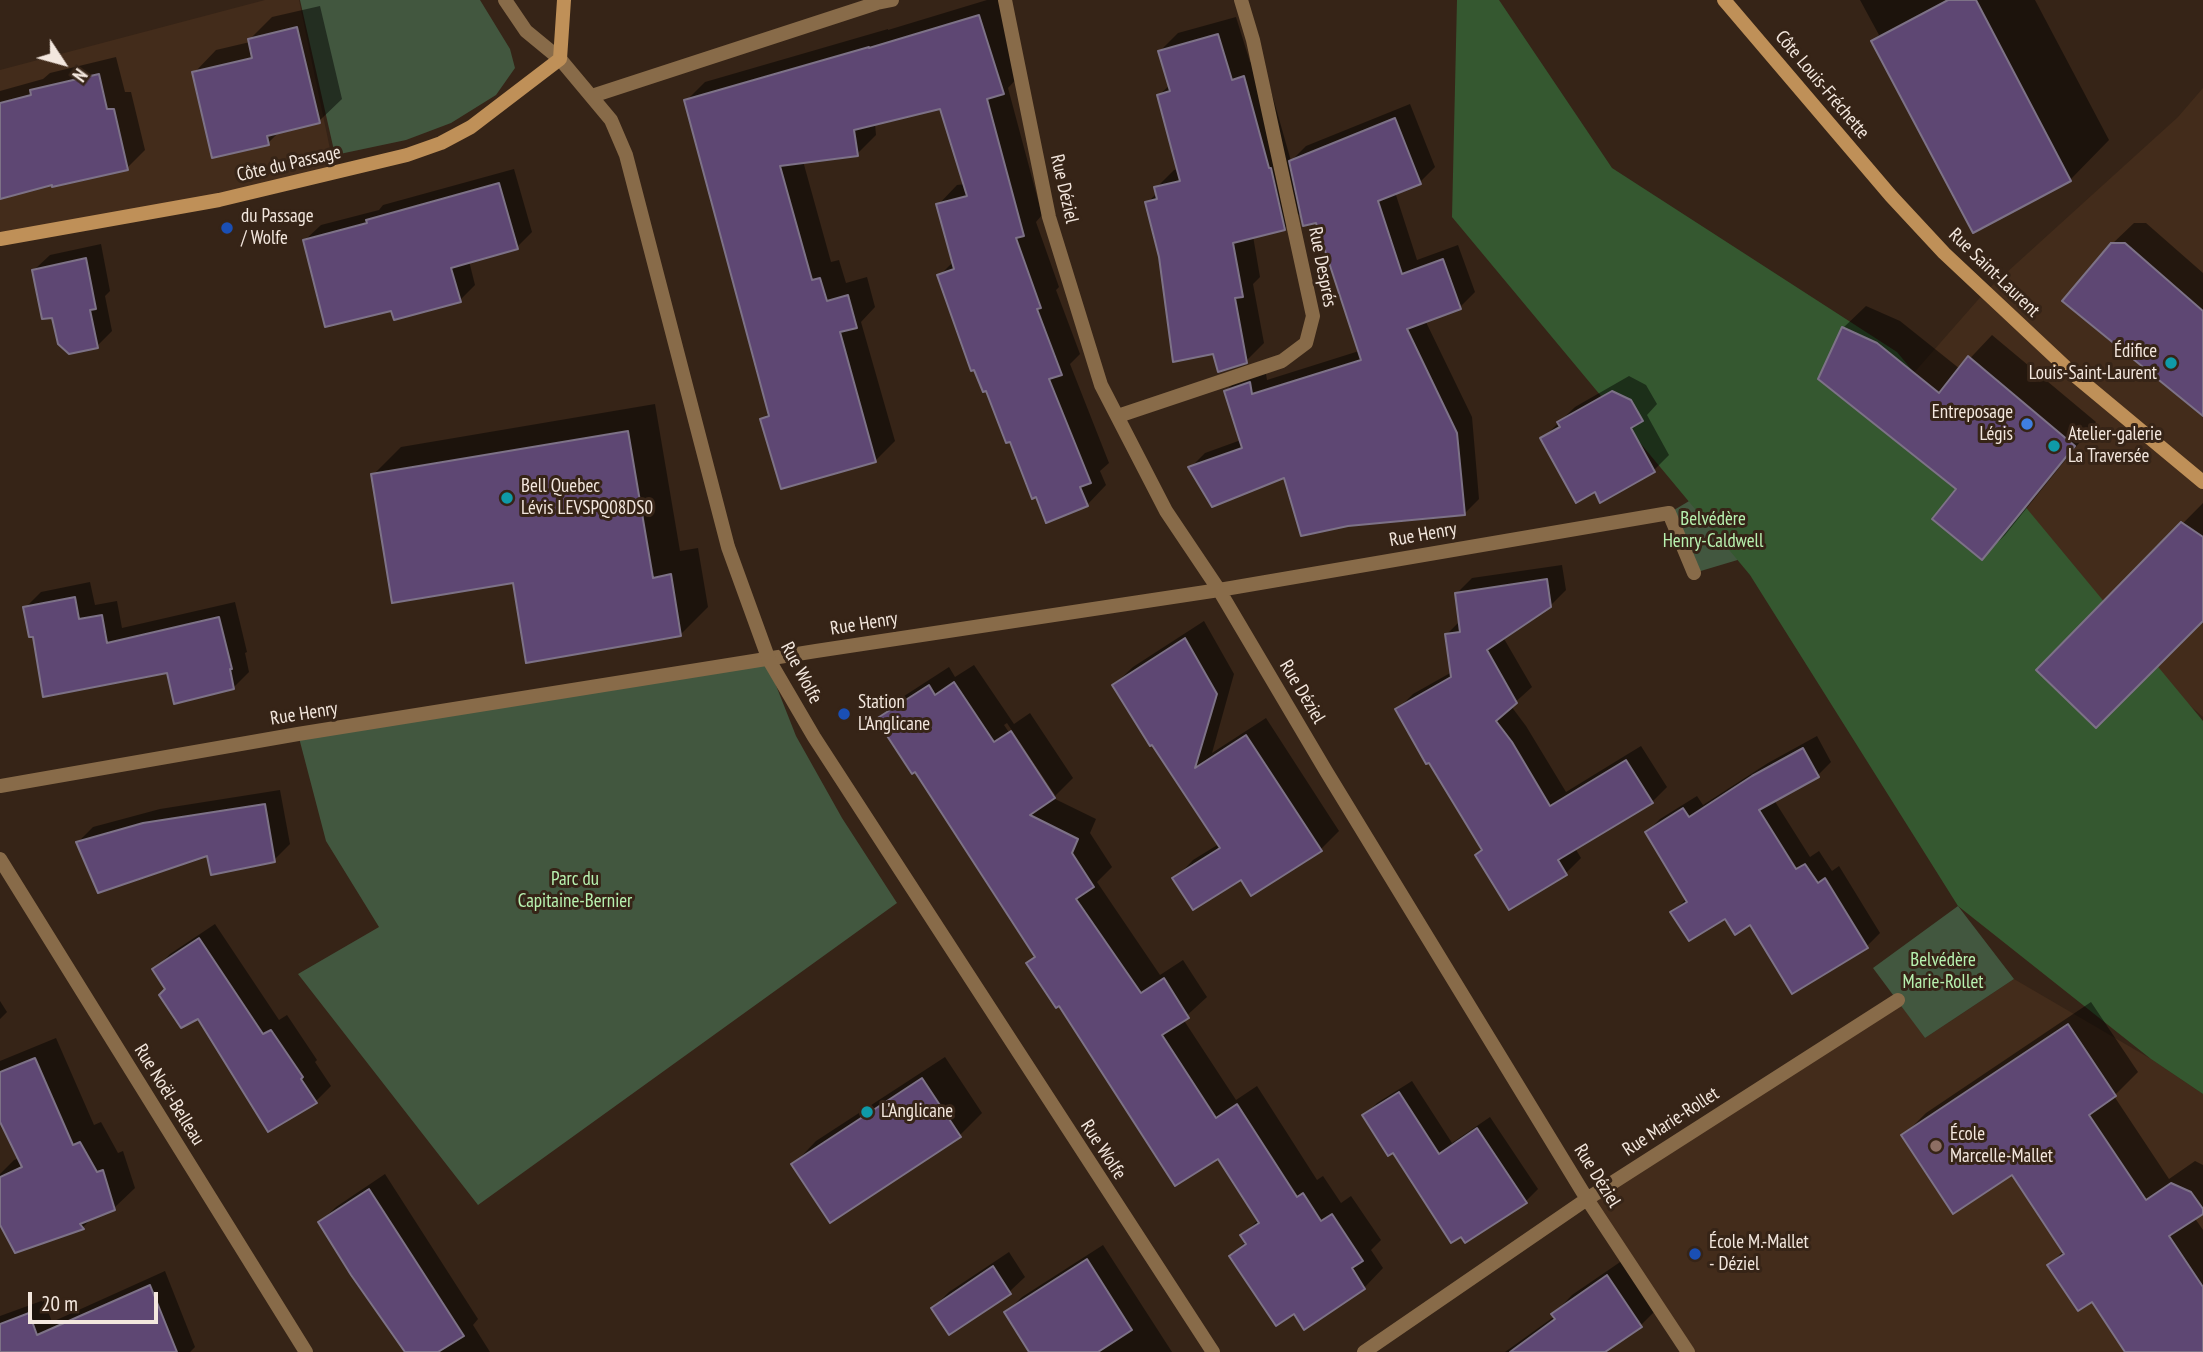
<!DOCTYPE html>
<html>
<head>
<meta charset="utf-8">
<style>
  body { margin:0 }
  #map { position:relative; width:2203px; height:1352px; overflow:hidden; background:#362417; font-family:"PT Sans Narrow",sans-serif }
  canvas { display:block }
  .north { position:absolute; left:28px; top:28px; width:70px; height:70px; -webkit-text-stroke:5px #362417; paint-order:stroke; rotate:126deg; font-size:19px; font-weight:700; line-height:28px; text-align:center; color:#f3e7de }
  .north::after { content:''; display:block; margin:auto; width:24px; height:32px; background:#f3e7de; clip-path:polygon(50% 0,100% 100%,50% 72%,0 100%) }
  .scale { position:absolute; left:28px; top:1292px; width:130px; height:32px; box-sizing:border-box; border:4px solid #f3e7de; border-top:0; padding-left:9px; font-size:21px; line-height:24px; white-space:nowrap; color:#f3e7de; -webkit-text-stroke:5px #362417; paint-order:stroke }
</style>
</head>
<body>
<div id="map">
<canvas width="2203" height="1352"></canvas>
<div class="north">N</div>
<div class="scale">20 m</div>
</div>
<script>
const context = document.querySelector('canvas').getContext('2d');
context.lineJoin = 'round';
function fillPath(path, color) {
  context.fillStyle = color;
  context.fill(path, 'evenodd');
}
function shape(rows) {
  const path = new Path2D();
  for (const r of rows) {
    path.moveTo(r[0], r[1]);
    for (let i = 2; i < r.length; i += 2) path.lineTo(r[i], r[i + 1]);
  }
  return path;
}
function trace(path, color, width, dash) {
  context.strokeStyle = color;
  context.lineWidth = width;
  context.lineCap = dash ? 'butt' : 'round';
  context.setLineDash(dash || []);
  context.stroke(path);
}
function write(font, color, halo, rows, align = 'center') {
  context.font = font + ' "PT Sans Narrow",sans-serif';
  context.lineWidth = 6;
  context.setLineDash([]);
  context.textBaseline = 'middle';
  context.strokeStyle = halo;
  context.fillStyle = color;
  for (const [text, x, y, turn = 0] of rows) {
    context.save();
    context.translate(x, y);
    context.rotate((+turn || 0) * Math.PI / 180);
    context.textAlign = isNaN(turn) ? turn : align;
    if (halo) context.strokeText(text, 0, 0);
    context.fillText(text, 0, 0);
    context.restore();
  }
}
fillPath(shape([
  [265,0,299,0,335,173,0,239,0,70],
  [2203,88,2203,717,1869,424,1984,293,2178,117],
  [2014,979,2151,1059,2203,1094,2203,1352,1688,1352,1587,1199,1898,1000,1925,1038]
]), '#432c1b');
fillPath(shape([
  [300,0,480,0,510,49,515,68,496,95,451,123,406,140,335,155],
  [1716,485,1761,553,1694,573,1669,513],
  [766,660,796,736,842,818,897,903,478,1205,298,974,379,927,326,841,298,734],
  [1958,906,2014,979,1925,1038,1873,968]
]), '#42573f');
fillPath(shape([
  [1457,0,1499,0,1612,168,1897,352,2203,721,2203,1094,2151,1059,1958,906,1750,575,1452,217]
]), '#355830');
fillPath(shape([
  [987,0,999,0,1022,73,1008,88,1042,215,1036,222,1059,287,1056,290,1080,354,1070,364,1109,463,1100,471,1106,485,1087,505,1011,440,939,276,954,261,938,205,957,185,965,184,941,107,875,124,876,135,857,154,803,161,831,262,839,260,846,283,867,277,875,307,861,322,895,441,876,460,782,487,762,419,770,412,686,101,705,82,888,29,888,30],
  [1860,0,2035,0,2109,140,2070,180,1873,41,1879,35],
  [320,6,342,99,319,121,280,131,268,143,194,73,216,50,250,42,249,40,272,17],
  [1236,17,1250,62,1262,59,1291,161,1306,146,1410,104,1435,167,1420,182,1395,192,1417,260,1458,245,1475,292,1460,307,1425,320,1472,417,1479,499,1464,514,1285,476,1190,468,1205,453,1241,440,1226,391,1241,376,1265,368,1267,380,1359,351,1317,221,1302,211,1284,229,1253,236,1260,277,1253,284,1264,343,1246,361,1214,352,1160,257,1147,203,1157,193,1156,188,1174,170,1179,169,1159,95,1170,85,1160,51,1178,33],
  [116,57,125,92,131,92,145,150,127,168,53,183,0,197,0,91,43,79,50,73],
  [514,169,532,232,517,247,469,261,475,285,460,300,392,308,305,240,321,225,379,210,383,205],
  [2134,223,2146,223,2203,273,2203,414,2112,244],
  [101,244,110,291,105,296,112,331,97,346,53,316,34,270,50,255],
  [1866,306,1900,321,1960,369,1992,335,2096,422,2005,535,1982,558,1959,488,1843,328],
  [1629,376,1646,385,1657,404,1647,415,1669,455,1654,470,1542,439,1575,407],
  [655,404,680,551,698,548,708,607,680,635,514,581,373,475,401,447],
  [2203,503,2203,619,2038,670],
  [1562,565,1566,590,1550,606,1503,637,1532,687,1511,706,1526,726,1566,792,1641,746,1667,787,1652,802,1575,848,1581,858,1566,873,1510,908,1483,849,1398,709,1413,694,1452,672,1446,635,1461,620,1457,593,1472,578],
  [90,582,95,605,117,601,122,628,235,602,247,652,245,653,249,672,233,688,34,635,25,608,41,592],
  [1204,621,1234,674,1212,753,1266,718,1339,831,1321,849,1242,877,1175,879,1193,860,1219,844,1114,685,1133,667],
  [974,665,1014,724,1030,713,1073,778,1053,798,1096,819,1090,833,1112,867,1097,882,1160,975,1183,960,1207,997,1183,1019,1236,1100,1257,1086,1317,1180,1323,1176,1341,1203,1351,1196,1381,1240,1371,1250,1383,1268,1364,1288,1295,1312,1231,1256,1246,1241,1243,1235,1259,1219,1218,1156,1028,963,1036,955,915,770,879,720,898,700,949,667,955,677],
  [1007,723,1055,795,1051,795,1004,725],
  [1817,736,1831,762,1818,775,1774,800,1810,857,1819,851,1832,871,1839,866,1880,933,1867,946,1793,992,1751,922,1726,917,1673,912,1687,898,1647,832,1660,819,1697,796,1703,805,1768,763],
  [280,790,290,844,274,860,78,842,93,827,160,809],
  [215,924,279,1020,287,1015,317,1060,315,1062,331,1086,316,1101,268,1129,198,1017,167,989,155,969,170,954],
  [0,1001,7,1012,0,1019],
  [2091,1002,2138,1072,2114,1096,2169,1179,2195,1161,2203,1165,2203,1212,2194,1217,2203,1230,2203,1352,2127,1352,2092,1300,2050,1265,2064,1250,2012,1173,1903,1136,1926,1113],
  [56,1038,94,1125,101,1122,118,1153,123,1151,135,1188,114,1208,93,1217,83,1227,16,1251,0,1221,0,1174,14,1160,20,1158,0,1118,0,1061],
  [945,1057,982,1113,959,1136,794,1164,816,1141],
  [1412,1081,1452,1143,1490,1117,1538,1189,1525,1202,1393,1150,1364,1116,1377,1103],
  [385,1174,478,1319,473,1325,490,1352,407,1352,320,1222,336,1207],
  [1103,1245,1172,1352,1031,1352,1006,1313,1022,1297],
  [1009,1252,1025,1277,1009,1292,933,1308,949,1292],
  [1626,1258,1659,1307,1641,1325,1602,1352,1505,1352,1555,1316,1554,1314,1572,1295],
  [165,1271,195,1347,190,1352,0,1352,0,1316,44,1300,52,1322]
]), '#0007');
const building = shape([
  [1948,0,1976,0,2071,181,1973,233,1871,41,1948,0],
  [979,15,1004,94,987,99,1024,236,1016,238,1041,308,1037,309,1062,375,1049,379,1091,483,1080,487,1088,506,1046,523,1036,497,1032,499,1010,442,1006,443,986,391,983,392,974,370,971,371,937,275,954,269,936,204,967,196,940,109,854,130,858,156,780,166,812,280,820,278,827,301,848,295,857,328,840,332,876,462,781,489,760,419,769,416,684,100,869,47,869,48,979,15],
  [297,27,320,123,267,136,269,145,212,158,192,72,252,58,248,39,297,27],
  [1218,34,1232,80,1244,76,1269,168,1271,168,1285,230,1233,243,1243,297,1235,298,1247,363,1218,372,1213,354,1173,362,1159,257,1145,202,1157,199,1154,187,1180,181,1157,95,1170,91,1158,51,1218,34],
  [99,74,107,109,114,109,128,170,52,187,52,185,0,199,0,103,31,95,30,90,99,74],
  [1395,118,1421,184,1378,201,1402,274,1443,259,1461,309,1407,329,1457,433,1465,515,1348,526,1301,536,1284,478,1212,507,1188,467,1242,448,1224,391,1250,382,1252,394,1361,360,1316,223,1303,226,1289,161,1395,118],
  [499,183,518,249,451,268,461,302,394,320,391,311,325,327,303,240,367,223,366,220,499,183],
  [2111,243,2125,243,2203,311,2203,416,2062,301,2111,243],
  [86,258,96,309,90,310,98,348,69,354,58,344,52,318,42,319,32,270,86,258],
  [1842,327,1877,343,1939,393,1968,356,2075,446,1982,560,1932,519,1956,489,1818,379,1842,327],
  [1612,391,1631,400,1643,421,1631,428,1655,472,1600,503,1595,492,1576,503,1540,438,1560,427,1557,422,1612,391],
  [628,431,653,578,671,574,681,636,526,663,513,583,392,603,371,474,628,431],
  [2181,522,2203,537,2203,621,2096,728,2036,670,2181,522],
  [1547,579,1551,607,1487,650,1517,703,1496,721,1512,742,1550,806,1626,760,1653,803,1558,860,1567,875,1509,910,1475,855,1482,850,1429,763,1426,764,1395,709,1451,677,1445,634,1460,632,1455,593,1547,579],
  [75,597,79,619,102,615,107,643,219,617,232,669,230,669,234,689,174,704,167,673,43,697,33,637,29,637,23,607,75,597],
  [1185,638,1217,694,1195,768,1246,735,1322,851,1251,896,1241,880,1193,910,1172,878,1220,848,1152,745,1150,746,1112,685,1185,638],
  [954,682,994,742,1011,731,1055,798,1030,815,1078,839,1072,853,1094,887,1076,899,1141,993,1164,978,1189,1018,1162,1035,1216,1118,1237,1104,1297,1197,1303,1193,1321,1221,1332,1214,1363,1261,1352,1268,1365,1289,1304,1330,1294,1314,1276,1326,1229,1256,1246,1244,1240,1235,1259,1223,1218,1159,1175,1186,1059,1006,1056,1008,1026,963,1035,957,915,772,912,774,876,719,929,685,935,695,954,682],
  [1803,748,1819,777,1759,810,1796,869,1805,864,1818,883,1825,878,1868,948,1792,994,1750,925,1735,935,1725,919,1689,941,1670,912,1687,902,1645,832,1683,808,1689,817,1752,776,1803,748],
  [265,804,275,862,211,875,207,856,98,893,76,842,143,823,265,804],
  [199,938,263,1034,271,1030,303,1077,301,1079,317,1103,268,1132,198,1019,181,1028,159,995,165,989,152,969,199,938],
  [2068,1024,2116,1096,2089,1115,2146,1200,2171,1183,2191,1192,2203,1209,2203,1214,2169,1236,2203,1287,2203,1352,2125,1352,2092,1302,2078,1311,2047,1265,2064,1254,2012,1175,1953,1214,1901,1135,2068,1024],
  [35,1058,73,1145,80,1142,97,1172,103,1170,115,1210,80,1224,84,1229,15,1253,0,1225,0,1177,22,1167,0,1122,0,1072,35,1058],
  [922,1078,961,1137,830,1223,791,1164,922,1078],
  [1399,1092,1439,1154,1477,1128,1527,1203,1465,1243,1461,1237,1451,1243,1393,1153,1388,1156,1362,1115,1399,1092],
  [369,1189,464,1336,438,1352,405,1352,351,1275,318,1222,369,1189],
  [1087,1259,1132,1330,1098,1352,1029,1352,1004,1312,1087,1259],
  [993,1266,1011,1294,949,1335,931,1308,993,1266],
  [1607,1275,1642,1327,1605,1352,1510,1352,1555,1319,1551,1314,1607,1275],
  [150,1285,177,1352,0,1352,0,1324,29,1313,37,1335,150,1285]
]);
fillPath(building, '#5e4773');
trace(building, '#7d7287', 2);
trace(shape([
  [1005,0,1049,217,1101,385,1166,511,1219,590,1326,771,1587,1199,1688,1352],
  [592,96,877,3,892,0],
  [1118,416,1282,361,1306,343,1313,316,1253,40,1241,0],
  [0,786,298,734,816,651,1219,590,1669,513,1694,573],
  [0,859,306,1352],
  [1364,1352,1587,1199,1898,1000]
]), '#886b49', 14);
trace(shape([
  [505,0,526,31,560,59,611,120,626,155,728,547,769,660,814,737,1213,1352]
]), '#886b49', 14);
trace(shape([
  [1724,0,1891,196,1944,253,2073,374,2203,482],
  [0,239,219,200,407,155,441,143,471,127,560,59,564,0]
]), '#bf9058', 14);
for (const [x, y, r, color] of [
  [227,228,7,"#1a4fb4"],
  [2171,363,7,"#0f9aa8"],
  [2027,424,7,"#3f7fe0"],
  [2054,446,7,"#0f9aa8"],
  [507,498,7,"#0f9aa8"],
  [844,714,7,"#1a4fb4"],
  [867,1112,7,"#0f9aa8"],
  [1936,1146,7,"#8d6e63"],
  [1695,1254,7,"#1a4fb4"]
]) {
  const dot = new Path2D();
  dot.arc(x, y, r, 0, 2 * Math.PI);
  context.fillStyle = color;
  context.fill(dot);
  trace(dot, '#362417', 2.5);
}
write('19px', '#f3e7de', '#362417', [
  ["Côte Louis-Fréchette",1822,85,50],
  ["Côte du Passage",289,164,-13],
  ["Rue Déziel",1064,189,77],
  ["Rue Després",1322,267,79],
  ["Rue Saint-Laurent",1994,273,44],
  ["Rue Henry",1423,535,-10],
  ["Rue Henry",864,624,-9],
  ["Rue Wolfe",801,673,62],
  ["Rue Déziel",1302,692,59],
  ["Rue Henry",304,714,-9],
  ["Rue Noël-Belleau",169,1095,58],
  ["Rue Marie-Rollet",1671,1122,-33],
  ["Rue Wolfe",1103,1150,57],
  ["Rue Déziel",1597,1176,58]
]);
write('19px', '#f3e7de', '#362417', [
  ["du Passage",241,217],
  ["/ Wolfe",241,239],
  ["Édifice",2157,352,"right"],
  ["Louis-Saint-Laurent",2157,374,"right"],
  ["Entreposage",2013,413,"right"],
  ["Légis",2013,435,"right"],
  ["Atelier-galerie",2068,435],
  ["La Traversée",2068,457],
  ["Bell Quebec",521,487],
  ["Lévis LEVSPQ08DS0",521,509],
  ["Station",858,703],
  ["L'Anglicane",858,725],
  ["L'Anglicane",881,1112],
  ["École",1950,1135],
  ["Marcelle-Mallet",1950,1157],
  ["École M.-Mallet",1709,1243],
  ["- Déziel",1709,1265]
], 'left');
write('19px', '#b8f2b0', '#362417', [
  ["Belvédère",1713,520],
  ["Henry-Caldwell",1713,542],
  ["Parc du",575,880],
  ["Capitaine-Bernier",575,902],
  ["Belvédère",1943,961],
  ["Marie-Rollet",1943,983]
]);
</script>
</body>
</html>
